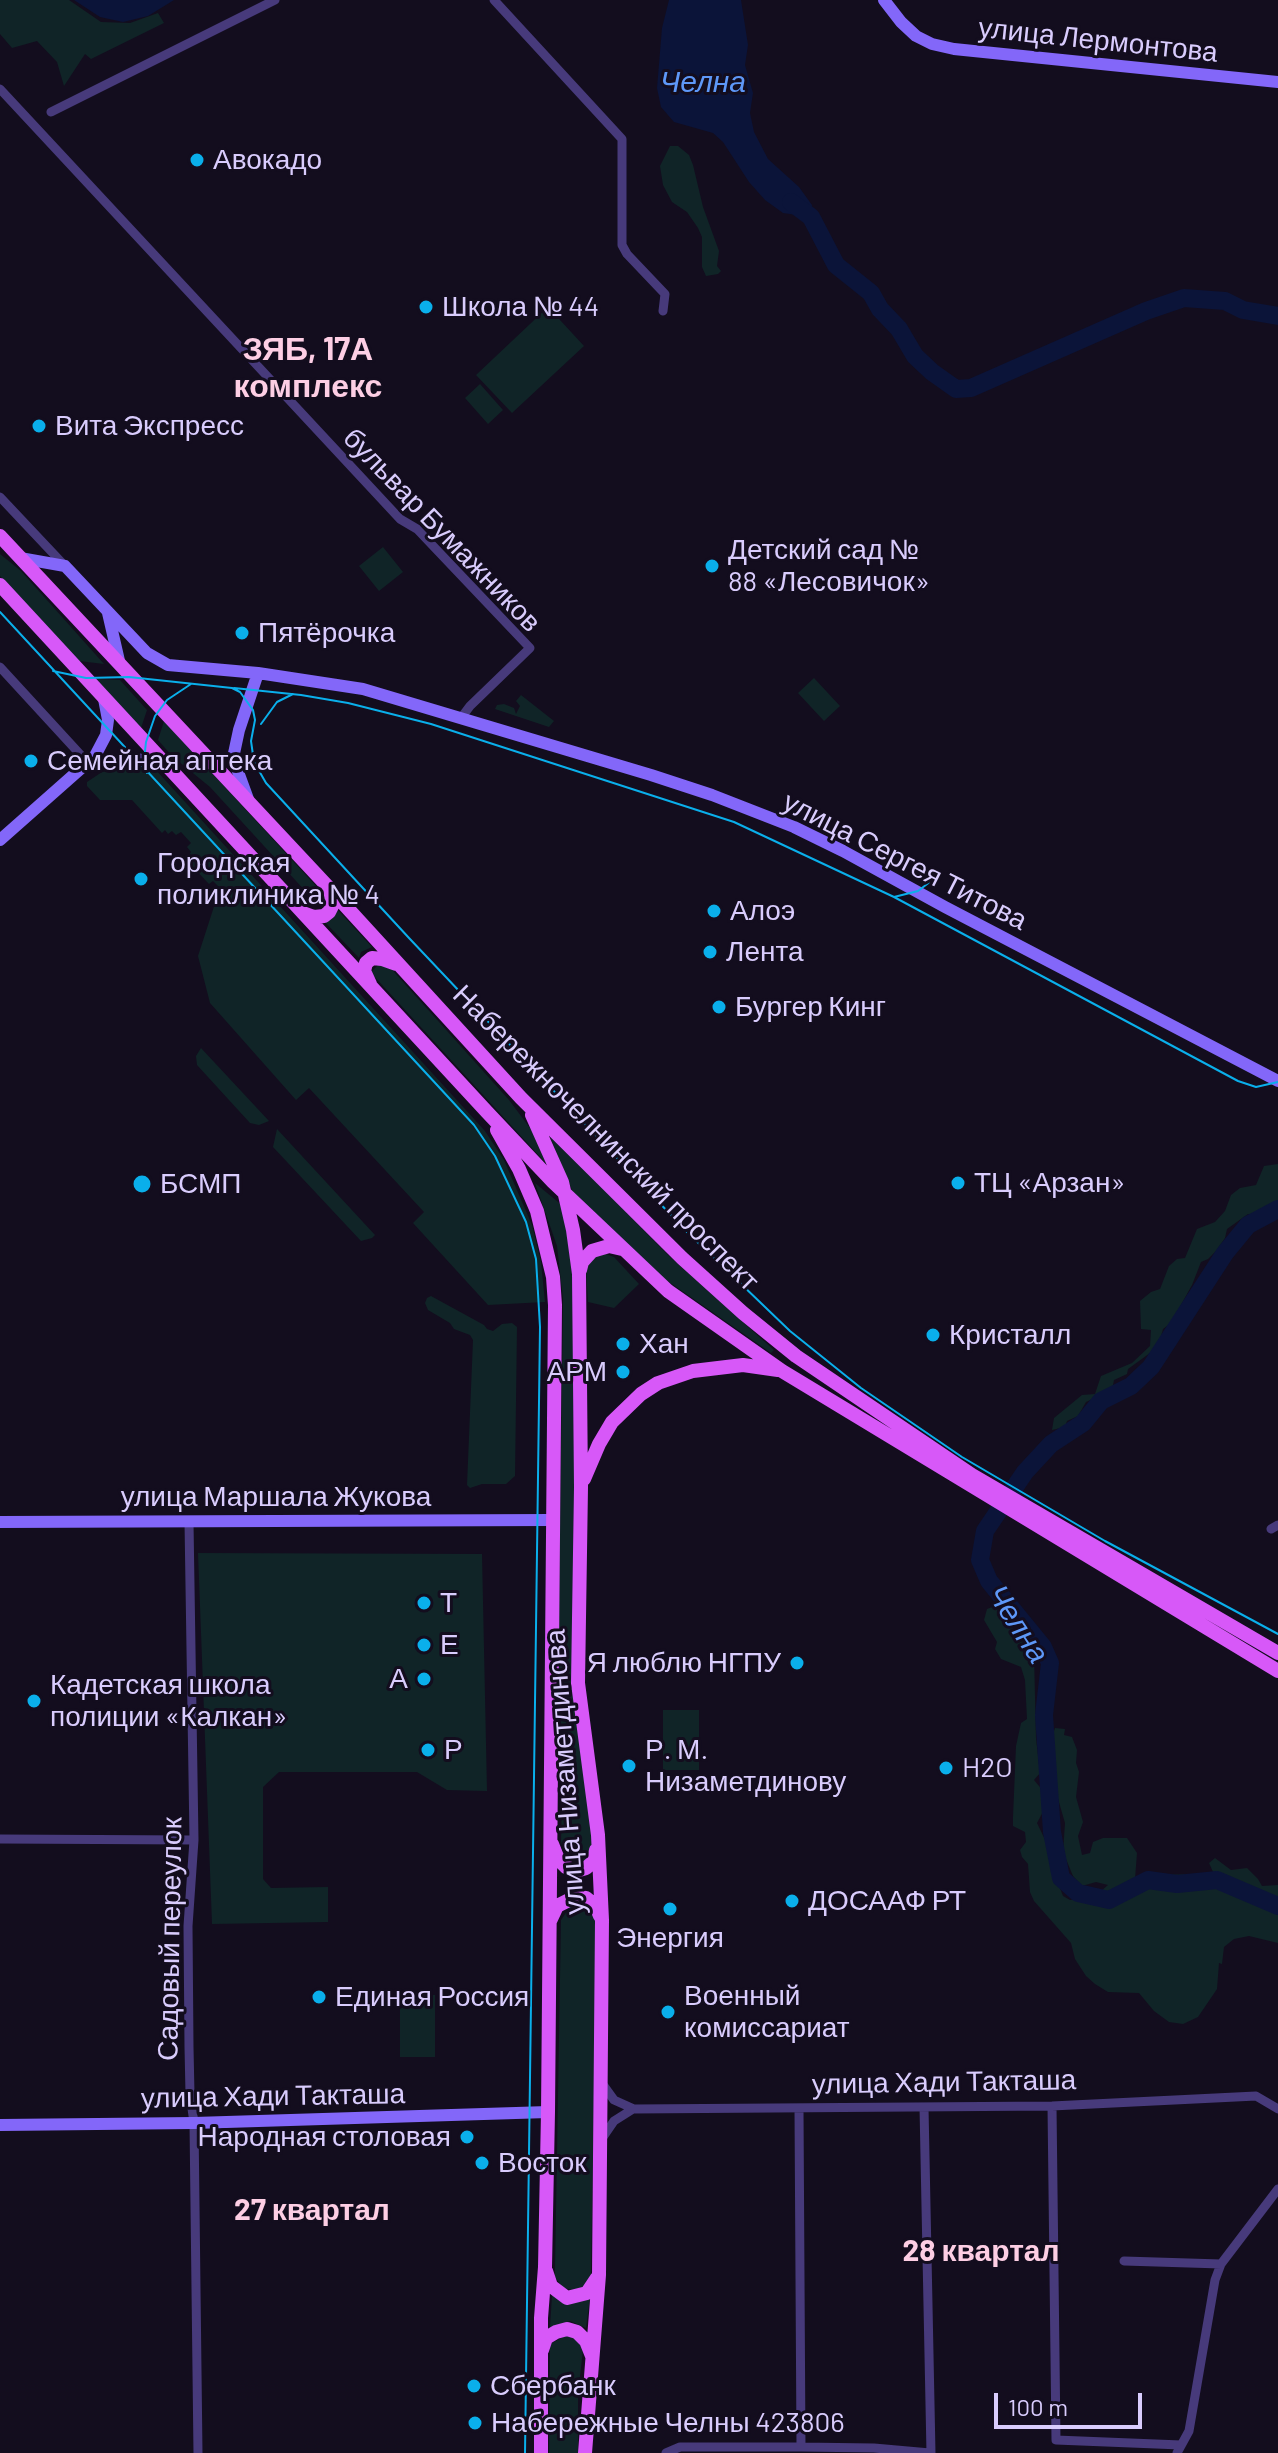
<!DOCTYPE html>
<html>
<head>
<meta charset="utf-8">
<style>
  body { margin:0 }
  #map { position:relative; width:1278px; height:2453px; overflow:hidden; background:#130d1e; font-family:Barlow,sans-serif }
  canvas { display:block }
  .scale { position:absolute; left:994px; top:2393px; width:148px; height:36px; box-sizing:border-box; border:4px solid #d9ccfd; border-top:0; padding-left:10px; font-size:24px; line-height:28px; white-space:nowrap; color:#d9ccfd; -webkit-text-stroke:6px #130d1e; paint-order:stroke }
</style>
</head>
<body>
<div id="map">
<canvas width="1278" height="2453"></canvas>
<div class="scale">100 m</div>
</div>
<script>
const context = document.querySelector('canvas').getContext('2d');
context.lineJoin = 'round';
function fillPath(path, color) {
  context.fillStyle = color;
  context.fill(path, 'evenodd');
}
function shape(rows) {
  const path = new Path2D();
  for (const r of rows) {
    path.moveTo(r[0], r[1]);
    for (let i = 2; i < r.length; i += 2) path.lineTo(r[i], r[i + 1]);
  }
  return path;
}
function trace(path, color, width, dash) {
  context.strokeStyle = color;
  context.lineWidth = width;
  context.lineCap = dash ? 'butt' : 'round';
  context.setLineDash(dash || []);
  context.stroke(path);
}
function write(font, color, halo, rows, align = 'center') {
  context.font = font + ' Barlow,sans-serif';
  context.lineWidth = 6;
  context.setLineDash([]);
  context.textBaseline = 'middle';
  context.strokeStyle = halo;
  context.fillStyle = color;
  for (const [text, x, y, turn = 0] of rows) {
    context.save();
    context.translate(x, y);
    context.rotate((+turn || 0) * Math.PI / 180);
    context.textAlign = isNaN(turn) ? turn : align;
    if (halo) context.strokeText(text, 0, 0);
    context.fillText(text, 0, 0);
    context.restore();
  }
}
fillPath(shape([
  [0,0,69,0,101,22,130,23,158,13,164,23,91,59,85,54,64,86,57,62,37,41,12,48,0,34],
  [670,146,678,146,689,155,693,165,703,207,719,251,717,266,721,271,718,274,706,276,702,267,702,237,698,228,687,212,672,202,663,185,660,166],
  [548,307,584,346,512,413,476,375],
  [480,384,503,410,488,424,465,398],
  [383,547,403,572,379,591,359,566],
  [0,554,21,571,104,664,79,661,0,576],
  [814,678,840,706,824,721,798,693],
  [96,679,120,680,147,710,141,728],
  [521,695,554,721,549,727,495,709,497,705,504,704,514,708,516,714,520,706,516,701],
  [164,721,328,899,325,906,318,905,210,787,172,756,158,740],
  [140,766,155,769,485,1131,504,1160,532,1225,541,1262,545,1302,488,1305,413,1223,424,1212,309,1088,296,1100,210,1003,198,956,220,888,213,881,209,884,190,864,193,861,189,855,191,852,187,847,191,843,181,832,176,835,172,831,168,834,165,830,162,833,132,800,100,800,87,786,87,782,102,772],
  [336,908,372,947,361,952,359,958,323,920],
  [379,964,387,964,509,1100,533,1132,552,1170,372,974,372,971],
  [201,1048,269,1121,259,1125,250,1123,197,1065,196,1056],
  [277,1129,375,1235,372,1238,361,1241,273,1147],
  [548,1132,667,1254,774,1350,771,1353,659,1275,574,1195],
  [1278,1164,1278,1203,1258,1216,1248,1214,1227,1229,1225,1238,1216,1251,1208,1259,1201,1262,1192,1285,1171,1323,1163,1329,1159,1344,1150,1353,1128,1369,1127,1374,1114,1380,1112,1390,1086,1402,1078,1416,1067,1421,1065,1427,1052,1430,1054,1418,1082,1395,1095,1394,1101,1376,1132,1363,1150,1346,1151,1330,1141,1329,1140,1301,1151,1292,1160,1289,1169,1266,1177,1259,1185,1258,1197,1229,1215,1222,1225,1211,1231,1195,1240,1188,1256,1185,1264,1166],
  [535,1183,563,1206,576,1301,572,1672,594,1845,591,1857,582,1863,568,1860,563,1851,561,1841,562,1801,557,1748,563,1299,557,1246],
  [603,1253,614,1257,639,1284,614,1308,588,1302,586,1269,591,1258],
  [431,1296,484,1325,487,1329,493,1331,502,1324,512,1323,517,1327,515,1476,506,1484,482,1484,470,1488,467,1485,473,1340,470,1335,454,1329,450,1323,428,1310,425,1303,427,1298],
  [198,1553,482,1554,487,1791,447,1790,417,1772,279,1772,263,1787,263,1879,271,1888,328,1887,328,1922,212,1924],
  [995,1606,1003,1607,1010,1617,1015,1631,1027,1642,1034,1655,1036,1738,1040,1773,1034,1780,1044,1792,1045,1808,1037,1823,1051,1852,1049,1857,1051,1865,1063,1896,1070,1900,1076,1899,1107,1906,1116,1905,1123,1899,1150,1885,1159,1875,1191,1874,1204,1876,1225,1891,1278,1915,1278,1943,1249,1936,1234,1939,1224,1947,1222,1964,1219,1963,1217,1989,1198,2017,1183,2024,1169,2022,1154,2011,1139,1993,1108,1992,1095,1984,1086,1976,1075,1959,1071,1943,1034,1901,1030,1892,1028,1864,1022,1857,1020,1850,1026,1842,1025,1832,1013,1826,1013,1817,1016,1746,1021,1723,1027,1719,1025,1680,1021,1667,1001,1659,995,1649,997,1642,984,1620,987,1609],
  [663,1710,699,1710,699,1770,663,1770],
  [1055,1728,1065,1729,1064,1735,1072,1737,1077,1750,1076,1763,1079,1772,1076,1797,1083,1822,1078,1836,1082,1855,1090,1853,1093,1842,1103,1838,1127,1838,1137,1853,1135,1879,1127,1882,1122,1892,1108,1897,1101,1891,1108,1885,1096,1882,1082,1886,1073,1876,1063,1852,1065,1823,1056,1792,1051,1740],
  [1215,1858,1231,1870,1247,1868,1258,1879,1262,1886,1278,1885,1278,1902,1260,1893,1249,1897,1240,1893,1240,1884,1214,1874,1209,1863],
  [583,1904,588,1906,597,1920,591,2276,585,2286,574,2290,563,2288,555,2277,555,2268,561,1920,570,1907],
  [400,1995,435,1995,435,2057,400,2057],
  [552,2295,569,2303,590,2298,586,2328,570,2321,550,2327],
  [567,2335,577,2338,583,2350,578,2394,578,2453,549,2453,550,2344]
]), '#102427');
fillPath(shape([
  [74,0,174,0,148,16,123,22,100,17],
  [669,0,741,0,748,45,745,65,753,93,750,113,754,132,768,159,799,187,812,205,811,217,783,213,765,200,749,182,723,142,713,133,674,122,661,107,657,88,662,28]
]), '#0b1439');
trace(shape([
  [791,202,811,217,836,265,871,293,880,309,899,329,915,356,932,372,956,389,971,388,1146,311,1184,298,1225,301,1243,310,1278,316],
  [1278,1209,1248,1225,1225,1253,1151,1367,1131,1386,1101,1401,1083,1423,1051,1444,1025,1472,985,1531,980,1560,989,1581,1043,1647,1050,1663,1044,1715,1052,1832,1061,1878,1078,1893,1109,1900,1148,1880,1177,1884,1217,1880,1278,1906]
]), '#0b1439', 18);
trace(shape([
  [494,0,622,139,622,245,627,254,665,294,663,311],
  [0,89,400,519,417,529,530,648,470,706,461,718],
  [51,112,275,0],
  [0,497,65,566],
  [0,667,89,764],
  [189,1522,194,1840,188,1926,189,2047,190,2094,194,2123,198,2453],
  [1271,1529,1278,1525],
  [0,1839,194,1840],
  [601,2082,614,2100,634,2109,1052,2106,1256,2096,1278,2109],
  [1052,2106,1056,2440,1181,2445],
  [924,2107,931,2453],
  [799,2109,801,2447],
  [601,2140,614,2121,633,2109],
  [1124,2261,1221,2264],
  [666,2453,680,2447,801,2447,874,2448,930,2453],
  [1177,2453,1189,2431,1215,2280,1221,2264,1278,2189]
]), '#473a7b', 9);
trace(shape([
  [884,0,901,22,916,36,932,44,954,49,1278,82],
  [20,558,65,566,147,653,168,665,258,673,363,689,651,775,712,795,794,827,843,851,945,907,1278,1081],
  [108,613,120,665],
  [89,764,136,759,167,765],
  [248,799,233,758,239,730,258,673],
  [0,840,95,756,106,735,108,720,104,699],
  [0,1522,552,1520],
  [0,2125,194,2123,548,2112]
]), '#8367f9', 12);
trace(shape([
  [0,536,330,889,521,1098,682,1258,743,1313,796,1356,972,1475,1278,1653],
  [0,585,487,1112,553,1182,668,1291,782,1371,1278,1671],
  [303,913,314,917,324,916,329,912,333,904,330,890],
  [370,984,364,971,366,963,372,958,382,959,396,964],
  [532,1115,562,1182,573,1230,579,1274,581,1487,578,1683,598,1835,602,1920,599,2275,585,2453],
  [497,1130,519,1169,537,1211,553,1277,555,1305,548,2112,545,2267,541,2318,541,2453],
  [580,1270,582,1262,592,1251,609,1246,622,1249],
  [584,1479,599,1444,612,1422,641,1394,658,1383,693,1371,743,1365,778,1370],
  [552,1844,558,1859,566,1867,576,1871,586,1868,594,1861,596,1850],
  [550,1921,557,1906,575,1897,586,1898,596,1906,600,1916],
  [546,2271,551,2286,567,2298,587,2293,597,2278],
  [542,2350,546,2338,556,2332,567,2329,577,2332,586,2341,592,2356]
]), '#d758f8', 14);
trace(shape([
  [0,612,474,1125,495,1156,526,1222,536,1259,540,1327,525,2453],
  [53,671,86,678,129,677,232,688,240,692,253,710,255,720,251,741,254,762,266,783,409,938,687,1232,790,1331,861,1388,962,1457,1105,1541,1278,1634],
  [234,688,301,695,348,703,431,724,734,822,894,897,1238,1081,1256,1087,1278,1082],
  [261,724,277,702,293,694],
  [147,773,144,760,146,742,155,716,167,700,191,684],
  [894,897,918,891,935,878]
]), '#0aafeb', 2);
for (const [x, y, r, color] of [
  [197,160,8,"#0aafeb"],
  [426,307,8,"#0aafeb"],
  [39,426,8,"#0aafeb"],
  [712,566,8,"#0aafeb"],
  [242,633,8,"#0aafeb"],
  [31,761,8,"#0aafeb"],
  [141,879,8,"#0aafeb"],
  [714,911,8,"#0aafeb"],
  [710,952,8,"#0aafeb"],
  [719,1007,8,"#0aafeb"],
  [958,1183,8,"#0aafeb"],
  [142,1184,10,"#0aafeb"],
  [933,1335,8,"#0aafeb"],
  [623,1344,8,"#0aafeb"],
  [623,1372,8,"#0aafeb"],
  [424,1603,8,"#0aafeb"],
  [424,1645,8,"#0aafeb"],
  [797,1663,8,"#0aafeb"],
  [424,1679,8,"#0aafeb"],
  [34,1701,8,"#0aafeb"],
  [428,1750,8,"#0aafeb"],
  [629,1766,8,"#0aafeb"],
  [946,1768,8,"#0aafeb"],
  [792,1901,8,"#0aafeb"],
  [670,1909,8,"#0aafeb"],
  [319,1997,8,"#0aafeb"],
  [668,2012,8,"#0aafeb"],
  [467,2137,8,"#0aafeb"],
  [482,2163,8,"#0aafeb"],
  [474,2386,8,"#0aafeb"],
  [475,2423,8,"#0aafeb"]
]) {
  const dot = new Path2D();
  dot.arc(x, y, r, 0, 2 * Math.PI);
  context.fillStyle = color;
  context.fill(dot);
  trace(dot, '#130d1e', 3);
}
write('28px', '#d9ccfd', '#130d1e', [
  ["улица Лермонтова",1098,40,6],
  ["бульвар Бумажников",442,530,46],
  ["улица Сергея Титова",905,861,27],
  ["Набережночелнинский проспект",606,1138,45],
  ["улица Маршала Жукова",276,1497],
  ["улица Низаметдинова",565,1772,-94],
  ["Садовый переулок",170,1939,-89],
  ["улица Хади Такташа",944,2082,-1],
  ["улица Хади Такташа",273,2096,-1]
]);
write('28px', '#d9ccfd', '#130d1e', [
  ["Авокадо",213,160],
  ["Школа № 44",442,307],
  ["Вита Экспресс",55,426],
  ["Детский сад №",728,550],
  ["88 «Лесовичок»",728,582],
  ["Пятёрочка",258,633],
  ["Семейная аптека",47,761],
  ["Городская",157,863],
  ["поликлиника № 4",157,895],
  ["Алоэ",730,911],
  ["Лента",726,952],
  ["Бургер Кинг",735,1007],
  ["ТЦ «Арзан»",974,1183],
  ["БСМП",160,1184],
  ["Кристалл",949,1335],
  ["Хан",639,1344],
  ["АРМ",607,1372,"right"],
  ["Т",440,1603],
  ["Е",440,1645],
  ["Я люблю НГПУ",781,1663,"right"],
  ["А",408,1679,"right"],
  ["Кадетская школа",50,1685],
  ["полиции «Калкан»",50,1717],
  ["Р",444,1750],
  ["Р. М.",645,1750],
  ["Низаметдинову",645,1782],
  ["H2O",962,1768],
  ["ДОСААФ РТ",808,1901],
  ["Энергия",670,1938,"center"],
  ["Военный",684,1996],
  ["комиссариат",684,2028],
  ["Единая Россия",335,1997],
  ["Народная столовая",451,2137,"right"],
  ["Восток",498,2163],
  ["Сбербанк",490,2386],
  ["Набережные Челны 423806",491,2423]
], 'left');
write('italic 30px', '#5e98f8', '#130d1e', [
  ["Челна",703,82],
  ["Челна",1018,1624,57]
]);
write('bold 30px', '#fdcee4', '#130d1e', [
  ["27 квартал",312,2210],
  ["28 квартал",981,2251]
]);
write('bold 32px', '#fdcee4', '#130d1e', [
  ["ЗЯБ, 17А",308,349],
  ["комплекс",308,386]
]);
</script>
</body>
</html>
